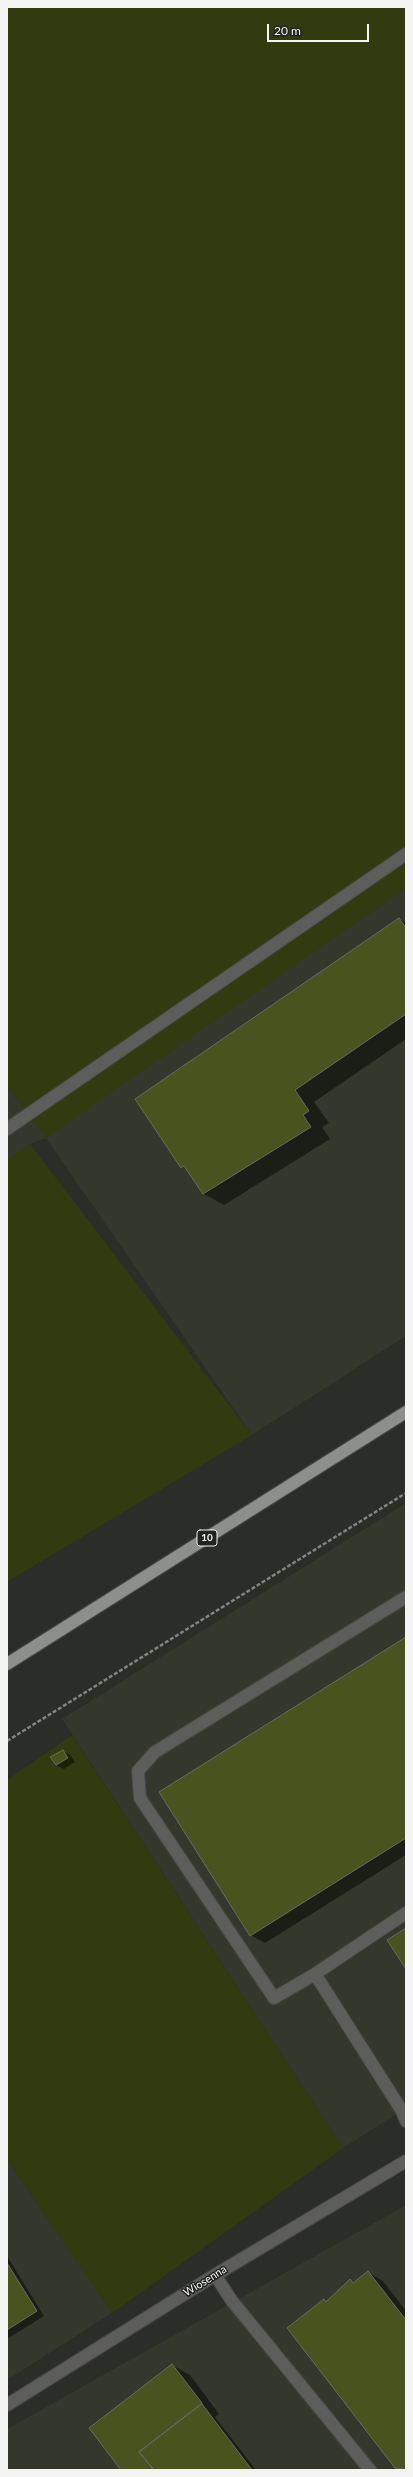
<!DOCTYPE html>
<html>
<head>
<meta charset="utf-8">
<style>
  body { margin:0 }
  #map { position:relative; width:413px; height:2477px; overflow:hidden; background:#2b2d28; font-family:Lato,sans-serif }
  canvas { display:block }
  .frame { position:absolute; inset:0; border:8px solid #f4f5f2; pointer-events:none }
  .scale { position:absolute; left:267px; top:24px; width:102px; height:18px; box-sizing:border-box; border:2px solid #f4f5f2; border-top:0; padding-left:5px; font-size:12px; line-height:14px; white-space:nowrap; color:#f4f5f2; -webkit-text-stroke:3px #22231f; paint-order:stroke }
</style>
</head>
<body>
<div id="map">
<canvas width="413" height="2477"></canvas>
<div class="frame"></div>
<div class="scale">20 m</div>
</div>
<script>
const context = document.querySelector('canvas').getContext('2d');
context.lineJoin = 'round';
function fillPath(path, color) {
  context.fillStyle = color;
  context.fill(path, 'evenodd');
}
function shape(rows) {
  const path = new Path2D();
  for (const r of rows) {
    path.moveTo(r[0], r[1]);
    for (let i = 2; i < r.length; i += 2) path.lineTo(r[i], r[i + 1]);
  }
  return path;
}
function trace(path, color, width, dash) {
  context.strokeStyle = color;
  context.lineWidth = width;
  context.lineCap = dash ? 'butt' : 'round';
  context.setLineDash(dash || []);
  context.stroke(path);
}
function write(font, color, halo, rows, align = 'center') {
  context.font = font + ' Lato,sans-serif';
  context.lineWidth = 3;
  context.setLineDash([]);
  context.textBaseline = 'middle';
  context.strokeStyle = halo;
  context.fillStyle = color;
  for (const [text, x, y, turn = 0] of rows) {
    context.save();
    context.translate(x, y);
    context.rotate((+turn || 0) * Math.PI / 180);
    context.textAlign = isNaN(turn) ? turn : align;
    if (halo) context.strokeText(text, 0, 0);
    context.fillText(text, 0, 0);
    context.restore();
  }
}
fillPath(shape([
  [406,888,406,1336,252,1435,46,1138,30,1144,7,1160,7,1087,46,1137],
  [406,1503,406,2108,343,2148,62,1719],
  [7,2159,112,2313,7,2380],
  [406,2205,406,2470,7,2470,7,2429]
]), '#34372c');
fillPath(shape([
  [7,7,406,7,406,888,46,1138,7,1087],
  [30,1144,252,1435,7,1582,7,1160],
  [72,1735,343,2148,112,2313,7,2159,7,1780]
]), '#323b0f');
fillPath(shape([
  [399,919,406,923,406,1039,314,1102,329,1123,322,1127,330,1139,224,1205,204,1194,188,1170,182,1167],
  [406,1638,406,1855,265,1943,251,1935],
  [63,1751,70,1755,75,1762,64,1769,56,1765],
  [7,2256,44,2316,7,2339],
  [369,2273,383,2281,406,2311,406,2470,398,2470,288,2328,324,2301,327,2302,350,2280,355,2283],
  [172,2365,190,2375,219,2414,215,2417,256,2470,123,2470]
]), '#0007');
const building = shape([
  [399,918,406,928,406,1014,295,1090,309,1111,303,1115,311,1127,203,1194,184,1166,181,1168,135,1099,399,918],
  [406,1637,406,1838,250,1936,159,1792,406,1637],
  [63,1750,68,1758,56,1765,50,1757,63,1750],
  [406,1928,406,1969,387,1940,406,1928],
  [7,2263,37,2311,7,2330,7,2263],
  [368,2271,406,2320,406,2470,395,2468,287,2328,324,2299,326,2302,350,2279,353,2283,368,2271],
  [172,2364,202,2403,139,2452,154,2470,121,2470,89,2428,172,2364],
  [202,2404,252,2470,154,2470,139,2452,202,2404]
]);
fillPath(building, '#48531d');
trace(building, '#696a65', 1);
const service = shape([
  [7,1129,406,854],
  [406,1597,155,1752,138,1771,140,1798,274,1998,315,1974,402,2111,406,2121],
  [315,1974,406,1913],
  [215,2275,232,2301,370,2470],
  [7,2405,215,2275,406,2161]
]);
const primary = shape([
  [7,1664,406,1412]
]);
trace(service, '#474944', 14);
trace(primary, '#474944', 14);
trace(shape([
  [7,1741,406,1493]
]), '#828480', 2.5, [4, 2]);
trace(service, '#5d5e5c', 12);
trace(primary, '#8d8f8a', 12);
for (const [x, y, w] of [
  [207,1538,20]
]) {
  const box = new Path2D();
  box.roundRect(x - w / 2, y - 8, w, 16, 3);
  context.fillStyle = '#22231f';
  context.fill(box);
  trace(box, '#f4f5f2', 1);
}
write('bold 10px', '#f4f5f2', null, [
  ["10",207,1538]
]);
write('11px', '#f4f5f2', '#22231f', [
  ["Wiosenna",205,2281,-32]
]);
</script>
</body>
</html>
